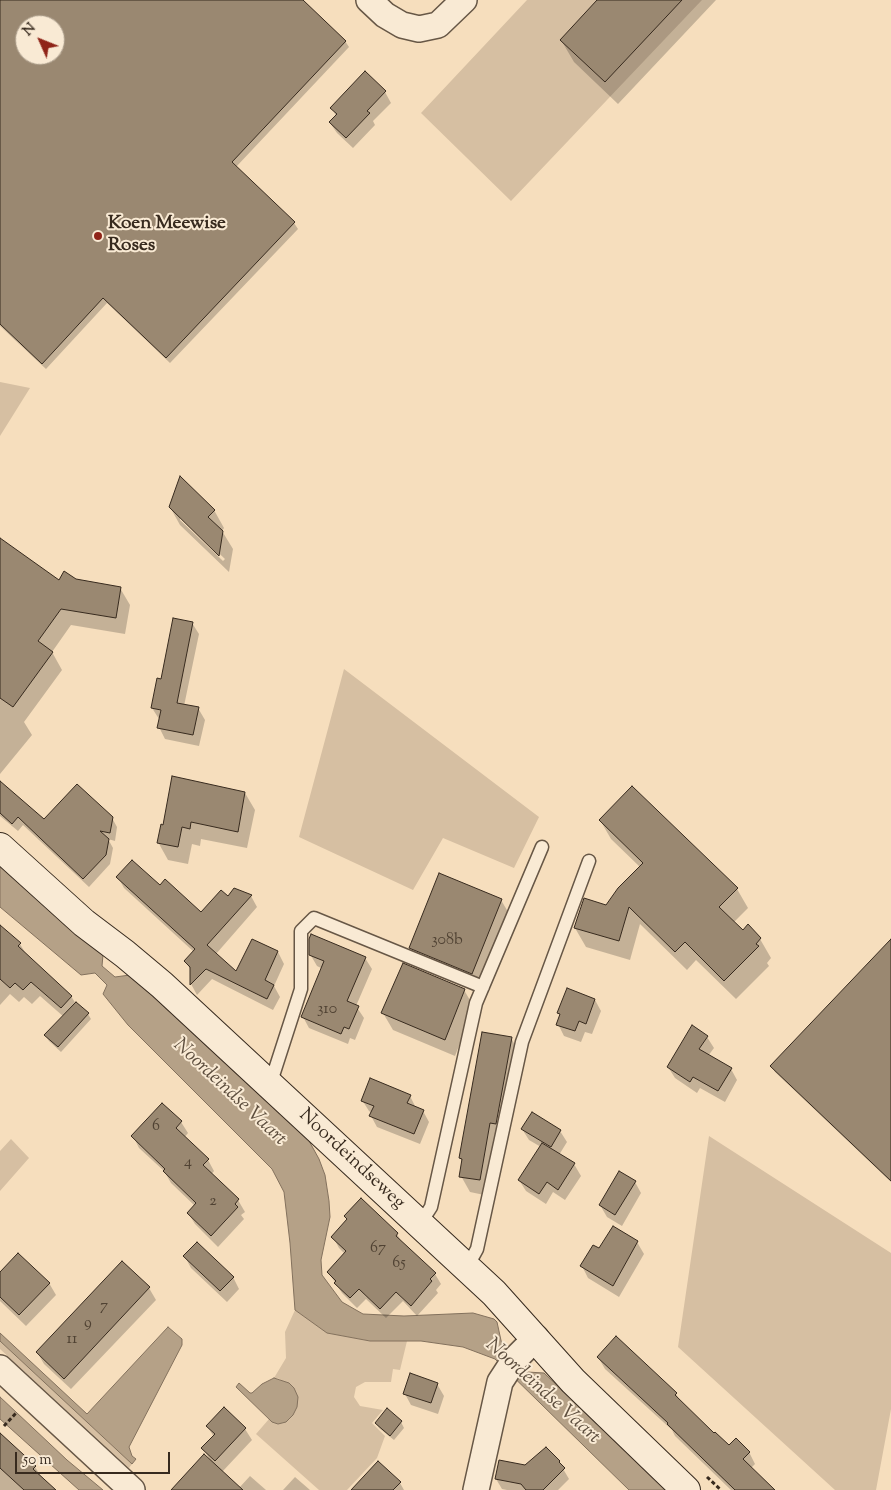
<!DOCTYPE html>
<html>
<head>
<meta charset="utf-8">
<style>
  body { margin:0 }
  #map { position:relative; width:891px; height:1490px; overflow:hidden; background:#f6debd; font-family:"Sorts Mill Goudy",serif }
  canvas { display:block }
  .north { position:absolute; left:15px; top:15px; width:50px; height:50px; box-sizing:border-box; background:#f9ead4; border:1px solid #ab9d8b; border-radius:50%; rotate:314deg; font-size:14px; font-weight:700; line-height:20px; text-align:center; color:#372a1e }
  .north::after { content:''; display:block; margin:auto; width:18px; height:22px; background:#8f2418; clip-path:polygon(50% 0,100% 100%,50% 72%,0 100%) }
  .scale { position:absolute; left:15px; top:1452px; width:155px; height:22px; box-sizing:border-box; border:2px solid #372a1e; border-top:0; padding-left:6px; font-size:15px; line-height:18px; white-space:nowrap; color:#372a1e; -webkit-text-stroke:4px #f9ead4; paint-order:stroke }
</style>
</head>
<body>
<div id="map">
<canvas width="891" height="1490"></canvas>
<div class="north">N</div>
<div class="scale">50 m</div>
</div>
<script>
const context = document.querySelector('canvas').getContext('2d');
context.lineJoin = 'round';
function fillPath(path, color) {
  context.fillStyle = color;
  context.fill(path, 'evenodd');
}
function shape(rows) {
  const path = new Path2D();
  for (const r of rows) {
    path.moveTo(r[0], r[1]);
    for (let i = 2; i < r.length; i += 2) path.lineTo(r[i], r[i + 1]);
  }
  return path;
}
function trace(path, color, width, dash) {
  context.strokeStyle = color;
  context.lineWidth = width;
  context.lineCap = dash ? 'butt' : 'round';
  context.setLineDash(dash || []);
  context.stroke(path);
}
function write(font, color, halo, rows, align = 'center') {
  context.font = font + ' "Sorts Mill Goudy",serif';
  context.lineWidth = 4;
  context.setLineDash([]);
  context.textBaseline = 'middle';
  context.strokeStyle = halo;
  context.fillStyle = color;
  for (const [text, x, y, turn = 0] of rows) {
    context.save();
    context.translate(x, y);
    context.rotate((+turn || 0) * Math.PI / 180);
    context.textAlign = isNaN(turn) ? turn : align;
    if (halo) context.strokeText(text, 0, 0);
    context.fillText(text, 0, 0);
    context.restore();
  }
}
fillPath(shape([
  [527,0,702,0,511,201,421,113],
  [0,382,30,388,0,436],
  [344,669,539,817,514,868,443,838,413,890,299,837],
  [709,1136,891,1253,891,1409,876,1490,835,1490,678,1347],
  [11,1139,29,1158,0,1191,0,1151],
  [295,1310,328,1333,370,1341,407,1341,400,1370,393,1369,391,1382,365,1382,356,1387,354,1397,360,1406,383,1410,372,1423,385,1436,377,1458,347,1490,319,1490,256,1434,269,1419,278,1424,290,1419,280,1379,274,1378,286,1358,285,1332],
  [0,1341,132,1464,129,1468,0,1349]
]), '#d6bfa2');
const water = shape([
  [0,865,68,928,103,955,102,966,115,977,130,975,253,1089,293,1124,308,1139,319,1159,325,1175,329,1201,330,1217,321,1260,322,1275,342,1302,363,1314,404,1316,473,1313,494,1319,497,1322,502,1345,524,1370,527,1372,544,1373,667,1490,629,1490,495,1359,463,1347,421,1341,370,1341,327,1333,295,1310,290,1243,284,1192,272,1169,128,1025,103,994,107,985,95,973,81,975,0,907,0,865],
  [168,1327,182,1339,182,1345,129,1447,132,1456,136,1459,132,1464,0,1341,0,1333,87,1414,168,1327],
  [274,1378,289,1383,294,1388,298,1397,297,1407,293,1415,286,1422,278,1424,272,1422,236,1387,239,1383,250,1393,252,1393,262,1384,274,1378],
  [0,1397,67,1460,103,1490,79,1490,0,1419,0,1397]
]);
fillPath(water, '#b5a187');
trace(water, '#83715d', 1);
fillPath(shape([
  [0,0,302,0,345,41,349,47,236,167,294,223,298,229,170,363,107,303,46,369,0,326],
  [25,25,55,25,55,55,25,55],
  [599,0,716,0,618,104,574,62,561,40],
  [385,92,391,103,373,121,375,125,353,148,337,133,330,123,336,116,332,108],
  [170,507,214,510,224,528,222,531,233,549,229,572,180,525],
  [180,516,225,559,223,561,180,520],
  [0,540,59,582,75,580,120,588,130,605,125,634,71,625,52,652,62,670,24,722,32,735,0,774],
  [192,623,199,634,184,706,198,708,205,720,199,746,165,739,159,727,159,719,152,708,162,680],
  [0,783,45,821,112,818,117,827,115,841,108,839,113,848,110,864,89,887,23,825,18,831,0,816],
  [245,793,255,810,247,848,201,839,200,846,192,844,188,864,168,860,158,842,162,826],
  [600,820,737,889,748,908,733,923,743,932,748,926,760,939,771,958,767,963,769,966,736,999,696,960,687,970,640,924,630,960,586,947,575,928,606,907,640,867,611,839],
  [118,877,160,887,201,914,228,898,235,890,251,896,257,907,216,954,236,973,253,940,278,952,284,964,274,986,280,997,273,1010,212,979,197,995,191,984,192,972,185,961,194,952,124,888],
  [501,900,511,917,481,990,420,965,410,948],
  [0,927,20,944,26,954,71,996,76,1004,88,1014,91,1019,61,1052,49,1041,46,1036,64,1017,40,996,32,1004,24,997,19,1002,10,994,0,1005],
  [891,941,891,1182,775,1072,772,1067],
  [310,954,365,958,372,969,356,1006,364,1018,355,1040,350,1038,348,1044,309,1028,303,1017,323,969,317,966],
  [464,990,474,1007,455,1056,393,1030,383,1013],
  [595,1000,601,1011,592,1034,585,1032,581,1042,564,1036,558,1024,561,1016,559,1012],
  [707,1037,714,1048,708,1056,731,1069,737,1080,725,1102,700,1088,697,1093,675,1078,668,1067],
  [511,1038,520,1054,489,1196,470,1192,461,1176,463,1163,460,1158],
  [410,1096,416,1108,423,1111,429,1122,420,1144,377,1127,371,1116,372,1113,369,1111,362,1100],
  [163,1104,181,1122,188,1133,184,1138,208,1160,214,1171,211,1175,238,1200,245,1212,241,1215,244,1219,218,1247,195,1224,188,1213,195,1206,171,1183,164,1171,139,1148,133,1136],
  [522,1129,560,1131,567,1142,559,1155,574,1164,581,1176,565,1200,553,1192,546,1204,526,1191,519,1180,541,1147,529,1140],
  [635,1182,641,1193,622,1226,607,1217,600,1205],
  [361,1200,397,1234,403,1244,435,1274,441,1284,436,1290,438,1293,417,1316,403,1301,386,1318,366,1299,357,1308,342,1293,328,1272,345,1254,339,1248,333,1237,348,1221],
  [637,1242,644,1254,619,1297,588,1278,582,1266],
  [185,1257,233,1277,239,1289,227,1302,191,1268],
  [122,1263,149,1288,156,1300,71,1389,44,1364,37,1352],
  [0,1274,49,1283,56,1295,26,1326,0,1301],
  [616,1338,676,1394,682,1404,729,1447,749,1452,755,1464,751,1468,773,1490,731,1490,675,1436,672,1430,605,1369,598,1357],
  [437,1384,444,1396,438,1414,411,1405,405,1394],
  [387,1410,401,1422,404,1428,394,1440,379,1428,376,1423],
  [207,1426,245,1429,252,1440,222,1472,239,1488,250,1476,266,1490,174,1490,210,1460,203,1448,214,1437],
  [0,1435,35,1467,42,1478,54,1490,0,1490],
  [559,1462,569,1479,558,1490,507,1490,502,1489,496,1479,525,1467],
  [295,1477,310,1490,283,1490],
  [400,1483,404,1490,352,1490]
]), '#0003');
const building = shape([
  [0,0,303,0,346,41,232,162,295,222,166,358,103,298,42,364,0,324,0,0],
  [25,25,55,25,55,55,25,55,25,25],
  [597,0,682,0,605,82,560,40,597,0],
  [365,71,386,91,367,111,370,113,346,138,329,122,337,114,330,108,365,71],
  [180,476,215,510,208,517,223,531,219,556,169,507,180,476],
  [0,538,59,580,64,571,76,579,121,587,116,618,61,609,38,641,53,652,13,707,0,698,0,538],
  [173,618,193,622,177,703,199,707,193,735,157,728,161,710,151,708,157,678,161,679,173,618],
  [172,776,245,792,238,832,191,822,190,829,182,827,178,847,157,843,161,824,163,825,172,776],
  [0,781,44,819,77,784,113,817,110,833,100,831,109,839,106,855,83,879,18,817,12,824,0,813,0,781],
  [632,786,738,888,719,907,743,930,748,924,761,938,756,944,759,946,724,981,685,942,675,952,629,907,619,941,574,928,584,898,606,905,618,888,643,863,599,820,632,786],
  [132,860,160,885,165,879,201,912,221,890,228,896,234,888,252,895,207,945,236,971,252,939,278,951,265,980,274,985,267,999,206,969,190,985,190,967,184,961,195,949,116,877,132,860],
  [439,873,502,899,472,974,409,948,439,873],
  [0,925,21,943,18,946,72,996,61,1008,31,982,23,990,15,983,10,988,0,979,0,925],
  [311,934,366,957,347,1001,359,1006,349,1029,344,1027,341,1034,301,1017,324,961,309,955,309,939,311,934],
  [891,939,891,1181,770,1066,891,939],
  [403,963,465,989,445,1040,381,1013,403,963],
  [567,988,595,999,586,1024,579,1021,575,1031,556,1025,560,1014,557,1013,567,988],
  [76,1002,89,1013,58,1047,44,1035,76,1002],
  [692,1025,708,1036,699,1049,732,1068,718,1091,693,1077,690,1082,667,1067,692,1025],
  [482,1032,512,1037,496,1124,490,1123,480,1180,459,1177,462,1159,459,1158,482,1032],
  [370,1078,411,1095,407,1103,424,1110,414,1134,369,1116,374,1106,361,1101,370,1078],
  [162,1103,182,1121,176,1128,209,1159,203,1165,239,1199,235,1204,238,1207,211,1236,187,1213,196,1203,163,1171,165,1169,131,1136,162,1103],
  [532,1112,561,1130,551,1147,521,1129,532,1112],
  [542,1143,575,1163,558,1190,547,1182,539,1194,518,1180,542,1143],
  [619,1171,636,1181,615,1215,599,1205,619,1171],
  [361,1198,398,1233,396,1236,436,1273,430,1279,432,1281,411,1306,396,1292,380,1309,359,1289,350,1298,334,1283,336,1281,327,1272,346,1251,331,1237,347,1219,344,1216,361,1198],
  [613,1226,638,1241,613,1286,580,1266,593,1245,599,1248,613,1226],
  [197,1242,234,1277,220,1291,183,1256,197,1242],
  [18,1253,50,1283,19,1315,0,1297,0,1272,18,1253],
  [122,1261,150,1287,64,1379,36,1352,122,1261],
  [616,1336,677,1393,675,1395,714,1433,715,1432,729,1445,736,1438,750,1452,743,1459,775,1490,735,1490,667,1424,668,1423,597,1357,616,1336],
  [410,1373,438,1383,431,1403,403,1394,410,1373],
  [224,1407,246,1428,215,1461,201,1448,215,1434,206,1426,224,1407],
  [387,1408,402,1421,390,1436,375,1423,387,1408],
  [0,1433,36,1466,33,1469,56,1490,24,1490,0,1468,0,1433],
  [546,1447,560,1461,559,1462,565,1468,543,1490,526,1490,521,1484,495,1479,499,1460,525,1465,546,1447],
  [204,1454,243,1490,171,1490,204,1454],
  [378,1461,401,1482,393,1490,351,1490,378,1461]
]);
fillPath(building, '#9a8871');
trace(building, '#372a1e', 1);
const lane = shape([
  [270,1085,301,989,301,931,314,918,483,987],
  [420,1224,431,1207,476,1003,542,847],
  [467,1267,477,1249,522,1042,589,861]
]);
const street = shape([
  [369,0,385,15,402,25,419,29,438,25,464,0],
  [0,1368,132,1490],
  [476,1490,500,1382,515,1359,536,1338]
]);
const secondary = shape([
  [0,847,84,923,125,954,162,985,494,1293,573,1381,686,1490]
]);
trace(lane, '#675746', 15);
trace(street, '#675746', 28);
trace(secondary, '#372a1e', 30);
trace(shape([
  [4,1426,17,1412],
  [707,1477,721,1490]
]), '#372a1e', 3, [4, 2.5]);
trace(lane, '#f9ead4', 12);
trace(street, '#f9ead4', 25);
trace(secondary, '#f9ead4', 28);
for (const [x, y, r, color] of [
  [98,236,5,"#8f2418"]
]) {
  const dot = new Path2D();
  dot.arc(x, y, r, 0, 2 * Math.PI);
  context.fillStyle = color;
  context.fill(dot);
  trace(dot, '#f9ead4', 2);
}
write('16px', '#504233', null, [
  ["308b",447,941],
  ["310",327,1010],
  ["6",156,1127],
  ["4",188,1163],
  ["2",213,1202],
  ["67",378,1249],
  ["65",399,1264],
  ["7",104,1307],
  ["9",88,1324],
  ["11",72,1340]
]);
write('bold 19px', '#372a1e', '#f9ead4', [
  ["Koen Meewise",108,225],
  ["Roses",108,247]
], 'left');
write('19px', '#372a1e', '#f9ead4', [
  ["Noordeindseweg",351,1160,43]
]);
write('italic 20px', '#5d4e3e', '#f9ead4', [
  ["Noordeindse Vaart",229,1093,43],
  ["Noordeindse Vaart",542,1392,42]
]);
</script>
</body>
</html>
